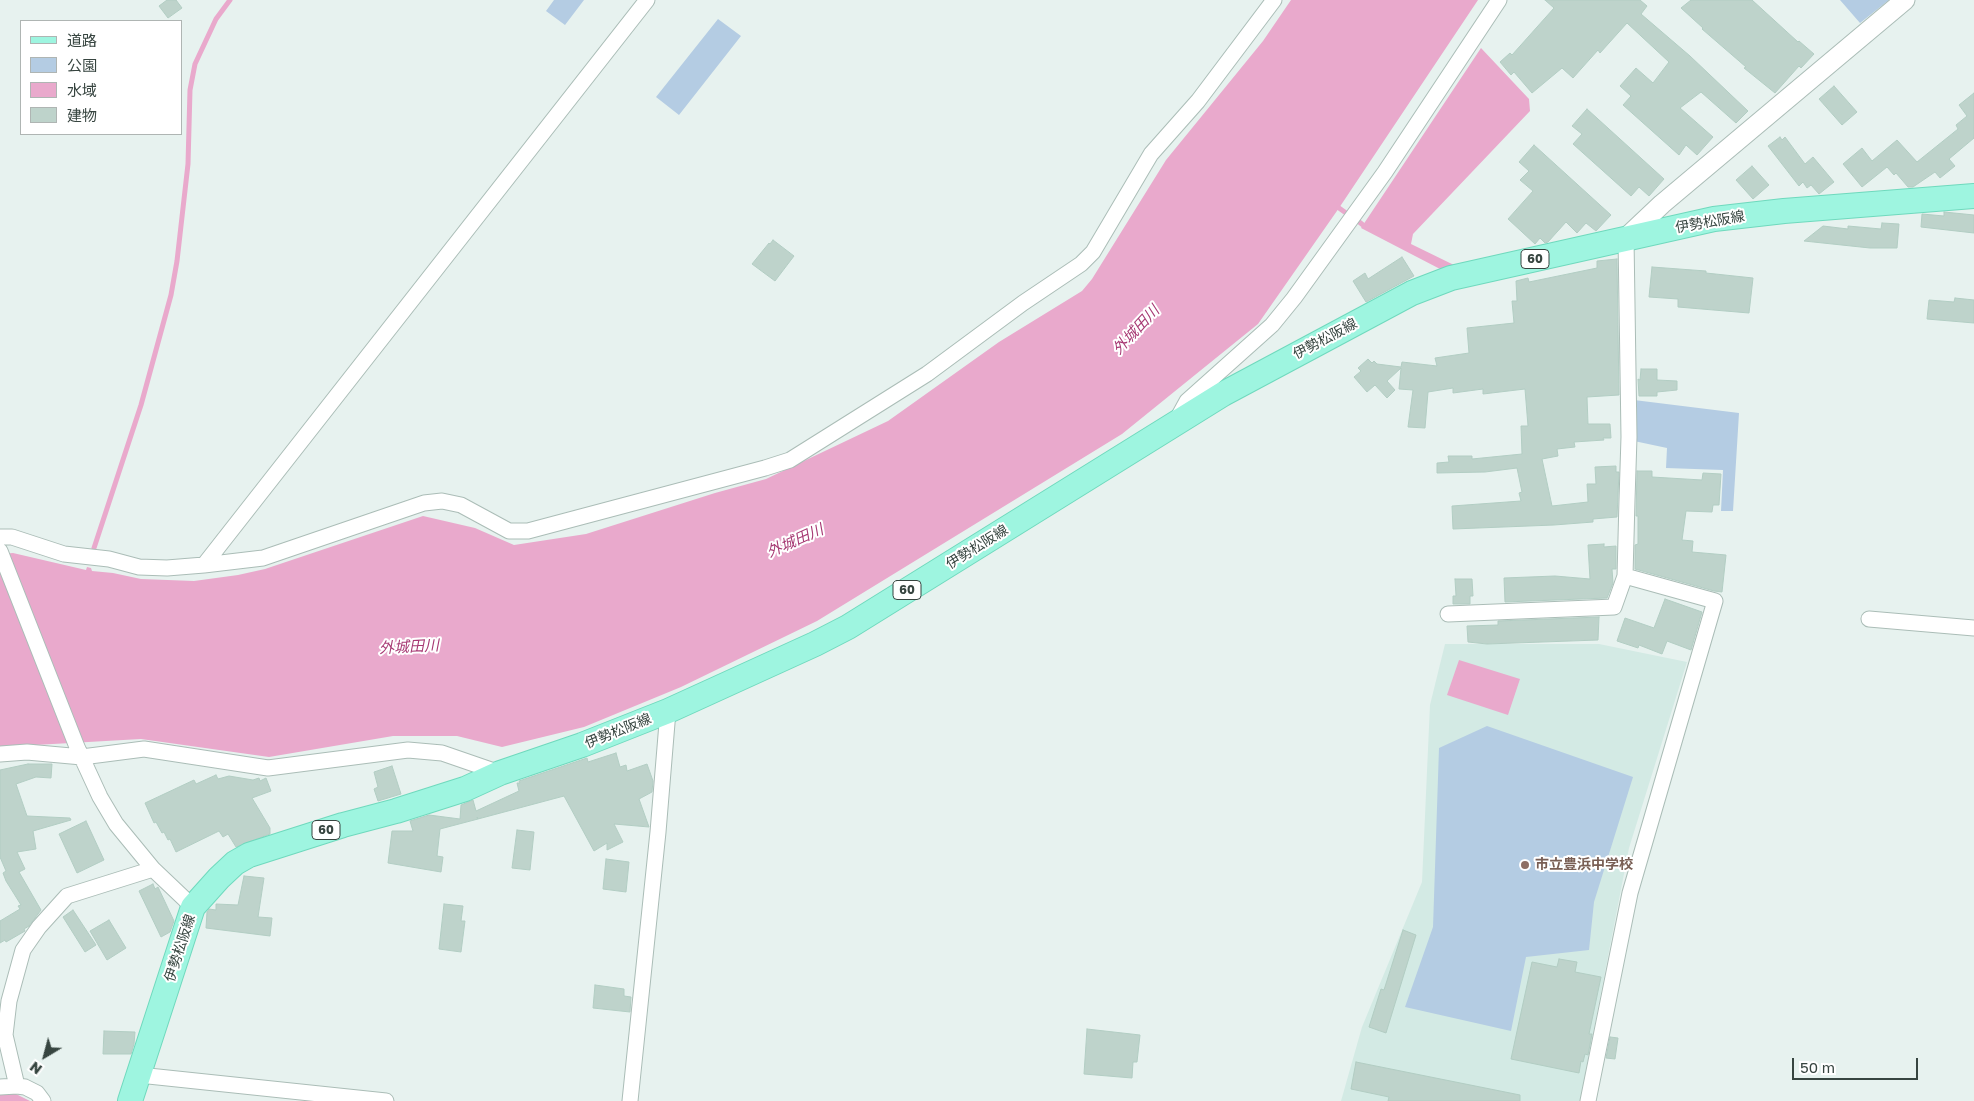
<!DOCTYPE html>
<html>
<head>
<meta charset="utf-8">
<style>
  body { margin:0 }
  #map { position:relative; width:1974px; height:1101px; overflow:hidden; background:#e7f2ef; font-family:"Golos Text","Noto Sans JP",sans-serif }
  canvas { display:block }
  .legend { position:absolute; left:20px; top:20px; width:162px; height:115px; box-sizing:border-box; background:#fff; border:1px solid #afb5b3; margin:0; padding:6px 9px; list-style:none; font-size:15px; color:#374540 }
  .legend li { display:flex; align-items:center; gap:10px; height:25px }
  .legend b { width:25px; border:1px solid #afb5b3 }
  .north { position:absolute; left:20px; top:1031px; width:50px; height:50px; -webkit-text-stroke:4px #fff; paint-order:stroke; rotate:217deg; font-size:14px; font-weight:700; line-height:20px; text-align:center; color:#374540 }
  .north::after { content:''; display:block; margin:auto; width:18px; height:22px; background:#374540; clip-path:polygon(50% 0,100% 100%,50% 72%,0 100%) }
  .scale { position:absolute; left:1792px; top:1058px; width:126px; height:22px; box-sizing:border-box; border:2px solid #374540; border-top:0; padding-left:6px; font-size:15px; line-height:18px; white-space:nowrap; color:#374540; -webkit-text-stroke:4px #fff; paint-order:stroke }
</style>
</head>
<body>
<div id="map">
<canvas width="1974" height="1101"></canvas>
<ul class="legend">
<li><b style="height:6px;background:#9ef5e0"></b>道路</li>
<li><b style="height:14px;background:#b4cce3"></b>公園</li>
<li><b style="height:14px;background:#e9a9cc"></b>水域</li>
<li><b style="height:14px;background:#bed3cb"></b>建物</li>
</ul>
<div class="north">N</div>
<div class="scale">50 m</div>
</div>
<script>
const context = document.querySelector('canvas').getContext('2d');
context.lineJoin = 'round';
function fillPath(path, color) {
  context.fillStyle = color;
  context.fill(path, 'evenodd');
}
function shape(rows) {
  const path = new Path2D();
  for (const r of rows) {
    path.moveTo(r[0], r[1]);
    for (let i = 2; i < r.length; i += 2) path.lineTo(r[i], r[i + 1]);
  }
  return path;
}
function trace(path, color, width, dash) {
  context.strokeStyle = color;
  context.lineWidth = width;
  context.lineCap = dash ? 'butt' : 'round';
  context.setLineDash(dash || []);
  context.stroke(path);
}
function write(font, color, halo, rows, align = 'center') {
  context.font = font + ' "Golos Text","Noto Sans JP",sans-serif';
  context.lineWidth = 4;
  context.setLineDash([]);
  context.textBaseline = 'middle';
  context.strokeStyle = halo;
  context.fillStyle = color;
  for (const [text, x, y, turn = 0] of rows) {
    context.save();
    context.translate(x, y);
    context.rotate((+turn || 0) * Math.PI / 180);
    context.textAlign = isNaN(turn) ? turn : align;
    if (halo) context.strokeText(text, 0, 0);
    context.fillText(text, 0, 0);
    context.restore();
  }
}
fillPath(shape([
  [1445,644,1599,644,1687,662,1629,848,1580,1101,1341,1101,1362,1027,1422,882,1430,705]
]), '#d3eae4');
fillPath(shape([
  [554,0,584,0,565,25,546,11],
  [1840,0,1889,0,1860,23],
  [718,19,741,36,679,115,656,97],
  [1634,400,1739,413,1733,511,1721,511,1723,470,1666,468,1667,448,1634,441],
  [1487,726,1633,777,1594,902,1589,950,1526,957,1511,1031,1405,1007,1433,927,1439,748]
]), '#b4cce3');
fillPath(shape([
  [1291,0,1478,0,1339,208,1258,324,1122,434,817,621,681,687,584,727,502,747,457,736,393,736,269,757,141,739,0,747,0,554,13,553,86,570,87,567,91,568,92,571,113,573,141,579,194,581,238,575,265,569,423,516,475,528,514,545,586,534,715,493,766,479,888,421,999,342,1082,291,1092,279,1166,160,1263,41],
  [1481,48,1529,99,1530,111,1413,234,1411,244,1454,265,1442,270,1361,228],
  [1459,660,1520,679,1508,715,1447,695],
  [0,1093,16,1094,30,1101,0,1101]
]), '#e9a9cc');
trace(shape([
  [1339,208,1346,213],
  [1358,221,1363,225],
  [94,548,141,405,171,295,177,261,188,164,190,90,195,64,216,19,230,0]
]), '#e9a9cc', 5);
const building = shape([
  [167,0,176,0,182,8,168,18,159,6,167,0],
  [1545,0,1640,0,1647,6,1641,14,1690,56,1748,111,1736,123,1701,92,1680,108,1713,137,1697,155,1686,145,1679,155,1623,105,1631,96,1620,86,1636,68,1653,83,1669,62,1627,23,1600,53,1598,50,1573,78,1562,68,1532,93,1514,72,1511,75,1500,62,1510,53,1512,55,1554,8,1545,0],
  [1691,0,1752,0,1798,42,1799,41,1814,54,1801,68,1799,66,1775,93,1744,68,1746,67,1702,29,1703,28,1681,8,1691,0],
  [1834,86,1857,112,1842,125,1819,99,1834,86],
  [1974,93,1974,138,1949,159,1955,166,1940,178,1935,172,1913,187,1908,187,1896,173,1894,175,1887,167,1862,187,1843,164,1862,148,1872,161,1897,140,1917,162,1958,129,1956,125,1967,116,1959,105,1974,93],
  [1587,109,1664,179,1649,196,1639,187,1631,196,1573,144,1582,134,1572,126,1587,109],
  [1780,137,1782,140,1785,137,1805,164,1813,157,1834,182,1819,194,1811,185,1807,188,1803,182,1799,186,1768,146,1780,137],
  [1534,145,1611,215,1596,231,1586,223,1577,233,1566,222,1548,242,1545,243,1540,238,1535,244,1508,219,1533,191,1520,180,1529,171,1519,162,1534,145],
  [1752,166,1769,185,1753,199,1736,180,1752,166],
  [1944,212,1974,215,1974,233,1921,227,1922,214,1944,216,1944,212],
  [1882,223,1899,224,1897,248,1870,248,1804,241,1823,226,1848,229,1848,226,1881,229,1882,223],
  [773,240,794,256,775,281,752,264,769,243,770,244,773,240],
  [1402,257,1414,276,1366,302,1353,281,1365,273,1368,279,1402,257],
  [1617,259,1619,395,1587,397,1588,424,1610,424,1611,438,1603,438,1604,440,1574,442,1575,447,1557,449,1558,456,1542,459,1552,506,1588,502,1587,484,1596,484,1595,467,1616,466,1616,472,1619,472,1617,517,1593,519,1593,522,1554,525,1453,529,1452,506,1521,501,1519,493,1522,492,1517,468,1485,472,1437,473,1437,463,1449,462,1448,456,1472,456,1472,459,1522,454,1521,426,1528,426,1525,389,1483,394,1483,389,1453,393,1453,388,1428,392,1425,428,1408,427,1413,390,1399,389,1401,368,1387,381,1395,390,1387,398,1375,385,1367,392,1354,377,1361,371,1358,368,1368,359,1372,363,1374,361,1377,364,1401,367,1402,362,1437,366,1435,358,1469,353,1467,328,1514,323,1512,301,1517,301,1516,281,1528,278,1529,282,1597,268,1597,261,1617,259],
  [1652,267,1706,271,1706,273,1753,278,1749,313,1678,307,1678,299,1649,297,1652,267],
  [1955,298,1974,300,1974,323,1927,319,1929,300,1954,302,1955,298],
  [1641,369,1657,369,1657,380,1677,381,1677,390,1657,392,1657,396,1639,396,1638,379,1640,380,1641,369],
  [1637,471,1652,471,1652,477,1702,480,1703,473,1721,474,1719,505,1713,505,1712,512,1686,511,1682,540,1693,541,1692,552,1726,555,1722,592,1714,591,1635,569,1635,545,1638,544,1638,516,1636,516,1637,471],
  [1604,544,1604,547,1616,546,1616,569,1612,569,1613,583,1607,598,1505,602,1504,578,1555,576,1590,579,1588,545,1604,544],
  [1455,579,1472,579,1473,596,1470,596,1470,604,1453,604,1453,596,1456,596,1455,579],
  [1665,599,1702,612,1691,650,1667,641,1662,654,1639,645,1638,648,1617,641,1625,618,1654,628,1665,599],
  [1599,617,1598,640,1487,644,1468,642,1467,626,1498,625,1498,621,1599,617],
  [616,753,620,767,626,765,627,771,647,764,653,781,652,792,639,799,649,827,614,824,623,842,607,850,607,843,594,851,564,796,478,819,477,817,478,819,440,829,437,856,443,857,441,872,388,863,392,831,413,831,410,821,429,815,460,819,461,805,473,800,476,811,519,791,517,783,520,783,519,781,587,758,588,762,616,753],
  [28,764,52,764,51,778,36,777,16,784,27,816,70,818,71,820,33,831,36,849,17,852,25,869,19,872,41,910,29,926,24,929,25,931,6,942,5,940,0,943,0,921,20,909,18,906,21,905,6,881,3,873,6,871,0,857,0,770,28,764],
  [392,766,401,794,378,801,374,789,378,787,374,772,392,766],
  [216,775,218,779,229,776,253,780,259,778,260,781,266,778,271,791,252,798,270,828,270,834,236,847,228,834,223,837,219,831,176,852,170,839,168,840,164,832,162,833,156,822,154,823,145,803,194,780,196,784,216,775],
  [86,821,104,860,77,873,59,834,86,821],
  [517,830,534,832,530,870,512,868,517,830],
  [606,859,629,862,626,892,603,889,606,859],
  [244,876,264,878,258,917,272,918,270,936,206,928,207,912,209,909,216,910,216,904,238,905,244,876],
  [153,884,155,889,158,887,174,921,170,932,161,937,139,891,153,884],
  [444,904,463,906,461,921,465,921,461,952,439,949,444,904],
  [73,910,96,945,85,952,63,917,73,910],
  [109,920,126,948,107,960,90,931,109,920],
  [1403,930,1416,935,1386,1033,1369,1027,1381,989,1384,990,1403,930],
  [1559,959,1577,962,1575,972,1601,977,1589,1034,1592,1034,1588,1055,1585,1054,1583,1062,1581,1061,1579,1073,1511,1059,1532,962,1557,967,1559,959],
  [595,985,624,989,624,996,631,997,630,1012,593,1008,595,985],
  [1087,1029,1140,1035,1137,1062,1133,1062,1132,1078,1084,1074,1087,1029],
  [104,1031,135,1032,134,1044,131,1054,103,1054,104,1031],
  [1610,1037,1618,1038,1615,1059,1606,1058,1610,1037],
  [1356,1062,1520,1095,1520,1101,1388,1101,1389,1097,1351,1089,1356,1062]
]);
fillPath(building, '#bed3cb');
trace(building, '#b2cdc3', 1);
const minor = shape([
  [1176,421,1187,401,1272,325,1294,298,1385,172,1499,0],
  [0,537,12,537,64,554,109,559,139,567,167,568,204,565,263,558,424,503,442,501,461,505,509,531,528,531,765,468,790,460,927,374,1023,303,1081,264,1093,252,1151,154,1198,101,1274,0],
  [0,551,77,747,100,797,116,824,153,869,193,907],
  [204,565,647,0],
  [1448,614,1614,607,1625,576,1627,500,1629,437,1626,238],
  [1869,619,1974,628],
  [0,754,27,752,82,757,144,749,268,768,408,750,442,753,500,773],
  [139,1075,386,1101],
  [17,1086,5,1035,9,1001,23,950,39,927,67,896,153,869],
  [0,1087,17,1086,25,1087,37,1093,43,1101],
  [630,1101,658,832,668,711],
  [1588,1101,1630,893,1715,601,1625,576]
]);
const tertiary = shape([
  [1626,238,1662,204,1905,0]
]);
const primary = shape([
  [130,1101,193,907,219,878,235,863,249,855,343,825,396,811,465,789,500,773,582,745,668,711,815,644,848,627,1223,394,1412,293,1451,278,1714,219,1784,211,1974,196]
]);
trace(minor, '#abbdb7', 17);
trace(tertiary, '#abbdb7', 21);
trace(primary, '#6fd9bd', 26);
trace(minor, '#fff', 15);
trace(tertiary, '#fff', 19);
trace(primary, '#9ef5e0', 24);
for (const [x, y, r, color] of [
  [1525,865,5,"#8d6e63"]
]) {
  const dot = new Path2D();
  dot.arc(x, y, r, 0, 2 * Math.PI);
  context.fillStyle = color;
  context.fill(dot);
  trace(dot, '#fff', 2);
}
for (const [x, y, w] of [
  [1535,259,28],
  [907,590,28],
  [326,830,28]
]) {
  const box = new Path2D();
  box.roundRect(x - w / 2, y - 9.5, w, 19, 4);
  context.fillStyle = '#fff';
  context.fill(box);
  trace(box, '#374540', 1);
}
write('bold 12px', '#374540', null, [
  ["60",1535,259],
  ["60",907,590],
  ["60",326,830]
]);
write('14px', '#374540', '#fff', [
  ["伊勢松阪線",1710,222,-10],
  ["伊勢松阪線",1325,339,-28],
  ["伊勢松阪線",977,547,-32],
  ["伊勢松阪線",618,731,-22],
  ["伊勢松阪線",180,948,-72]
]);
write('bold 14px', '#785e54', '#fff', [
  ["市立豊浜中学校",1535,865]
], 'left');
write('italic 15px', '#a73a74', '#fff', [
  ["外城田川",1136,330,-47],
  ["外城田川",795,541,-24],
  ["外城田川",409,647,-3]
]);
</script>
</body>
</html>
